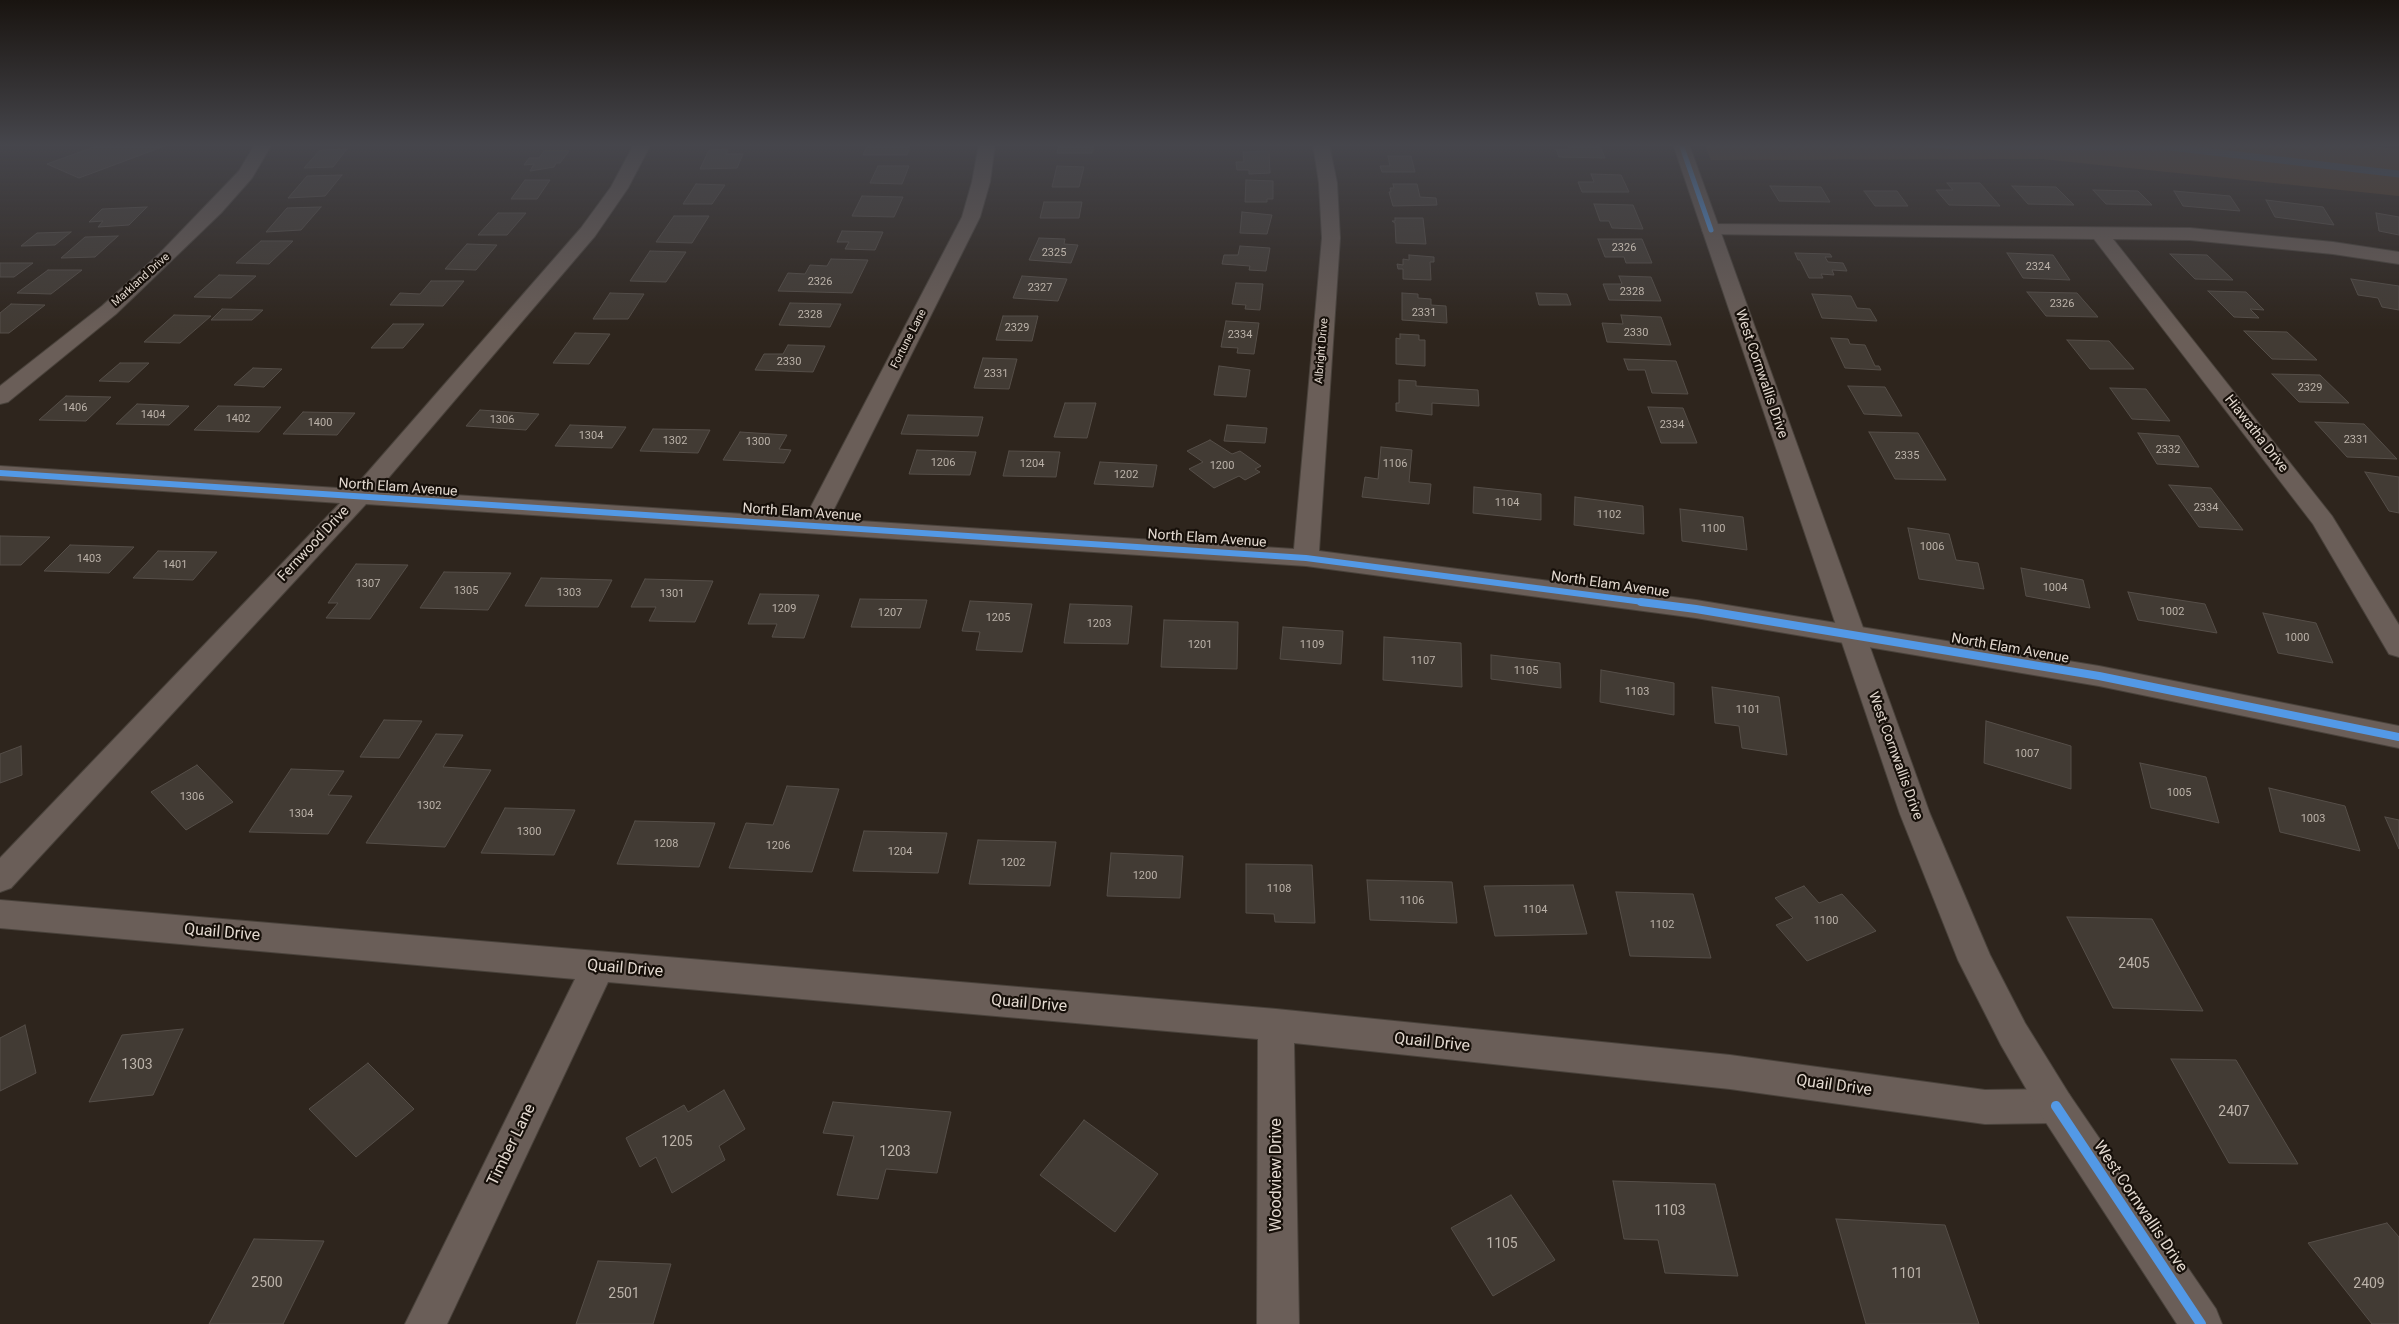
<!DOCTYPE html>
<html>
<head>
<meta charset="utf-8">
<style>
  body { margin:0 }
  canvas { display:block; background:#2e251d }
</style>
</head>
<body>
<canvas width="2399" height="1324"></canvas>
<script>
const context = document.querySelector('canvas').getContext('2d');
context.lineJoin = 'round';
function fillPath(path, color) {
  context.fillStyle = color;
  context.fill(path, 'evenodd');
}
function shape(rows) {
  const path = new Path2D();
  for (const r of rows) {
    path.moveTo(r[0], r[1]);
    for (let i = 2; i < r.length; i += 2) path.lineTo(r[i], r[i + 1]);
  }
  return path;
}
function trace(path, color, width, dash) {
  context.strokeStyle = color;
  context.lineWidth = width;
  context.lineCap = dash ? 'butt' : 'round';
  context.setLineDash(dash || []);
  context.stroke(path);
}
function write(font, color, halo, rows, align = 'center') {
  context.font = font + ' Roboto,sans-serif';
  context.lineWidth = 4.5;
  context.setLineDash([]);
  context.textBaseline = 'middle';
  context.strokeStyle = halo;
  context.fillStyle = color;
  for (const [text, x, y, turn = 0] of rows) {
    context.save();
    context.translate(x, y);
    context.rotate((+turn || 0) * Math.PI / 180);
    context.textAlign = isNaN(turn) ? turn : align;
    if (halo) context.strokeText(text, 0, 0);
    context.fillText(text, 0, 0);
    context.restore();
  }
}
fillPath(shape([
  [1704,144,2349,144,2399,149,2399,196,2042,159,1711,160]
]), '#513a23');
trace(shape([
  [1931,144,1956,146,2170,147,2399,174]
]), '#354c66', 7);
const building = shape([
  [102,144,170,144,79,178,47,164,102,144],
  [868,144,911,144,907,155,863,155,868,144],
  [1059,144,1094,144,1092,153,1057,153,1059,144],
  [1567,144,1599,144,1605,158,1559,157,1556,149,1569,149,1567,144],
  [347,149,333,167,304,168,320,150,347,149],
  [728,149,726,154,743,154,737,168,700,169,709,150,728,149],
  [544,151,569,151,560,163,556,163,554,167,530,171,534,164,524,165,529,158,539,158,544,151],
  [1269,151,1270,173,1249,174,1249,170,1237,170,1236,162,1244,162,1243,152,1269,151],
  [1388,156,1411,156,1415,172,1382,172,1380,166,1390,166,1388,156],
  [878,166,909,166,902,184,870,183,878,166],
  [1057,166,1084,167,1079,187,1052,187,1057,166],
  [1591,174,1621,175,1629,192,1582,192,1578,182,1594,182,1591,174],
  [342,175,325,196,288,198,307,176,342,175],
  [525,180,550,180,537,199,511,199,525,180],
  [1246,180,1273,181,1273,199,1267,199,1267,202,1245,202,1246,180],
  [1947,183,1980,183,2000,206,1949,205,1936,190,1953,190,1947,183],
  [696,184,725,185,712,204,683,204,696,184],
  [1393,184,1417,184,1420,197,1436,198,1437,205,1393,206,1389,192,1391,192,1390,188,1394,188,1393,184],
  [1770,186,1821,187,1830,202,1779,201,1770,186],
  [2012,186,2056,187,2074,205,2028,204,2012,186],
  [2093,190,2138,191,2152,205,2106,204,2093,190],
  [1864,191,1897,191,1908,206,1875,206,1864,191],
  [2174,191,2230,196,2240,211,2183,206,2174,191],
  [862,196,903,197,894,217,852,216,862,196],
  [2266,200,2323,207,2334,225,2275,217,2266,200],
  [1044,202,1082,202,1079,218,1040,218,1044,202],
  [1594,204,1633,205,1643,229,1612,228,1609,221,1600,221,1594,204],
  [147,207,129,225,98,227,103,221,89,222,102,209,147,207],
  [321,207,301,230,266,232,287,208,321,207],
  [1242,212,1272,215,1267,234,1240,233,1242,212],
  [498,213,526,213,507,235,478,235,498,213],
  [2376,213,2399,217,2399,235,2379,231,2376,213],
  [674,216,709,216,692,243,656,242,674,216],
  [1395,218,1423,218,1426,244,1396,243,1395,223,1392,221,1395,221,1395,218],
  [842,231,883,232,875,250,845,249,849,242,837,242,842,231],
  [71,232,55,245,21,246,37,233,71,232],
  [118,236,95,257,61,258,85,237,118,236],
  [1039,238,1065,239,1064,244,1078,245,1071,263,1029,260,1039,238],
  [1598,239,1642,239,1652,263,1626,263,1624,257,1605,257,1598,239],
  [261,241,293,241,269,264,236,263,261,241],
  [467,244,497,245,476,270,445,269,467,244],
  [1240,246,1270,248,1266,271,1249,270,1250,266,1222,264,1224,255,1238,255,1240,246],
  [650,251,686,252,666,282,630,281,650,251],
  [1795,253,1830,254,1832,257,1825,257,1828,262,1843,263,1847,271,1832,270,1834,275,1821,274,1823,278,1809,278,1800,260,1798,260,1795,253],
  [2007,253,2053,255,2070,280,2023,278,2007,253],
  [2170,254,2207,255,2233,280,2195,279,2170,254],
  [1409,255,1434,257,1434,262,1430,262,1431,280,1403,279,1403,269,1398,269,1397,264,1403,265,1403,259,1409,260,1409,255],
  [831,259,868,260,852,293,778,291,788,273,805,274,810,265,827,266,831,259],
  [0,263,33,263,14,277,0,277,0,263],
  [48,270,82,270,51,294,17,293,48,270],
  [219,275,256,276,231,298,194,297,219,275],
  [1022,276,1067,279,1058,301,1013,298,1022,276],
  [1619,276,1651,277,1661,301,1609,300,1603,284,1622,284,1619,276],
  [2351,279,2399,286,2399,310,2382,307,2378,298,2358,295,2351,279],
  [431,281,464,281,443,306,390,305,400,293,420,294,431,281],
  [1236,283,1263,284,1260,310,1245,309,1246,305,1232,304,1236,283],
  [2208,291,2246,292,2264,310,2250,309,2259,318,2234,317,2208,291],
  [2027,292,2077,293,2098,317,2046,316,2027,292],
  [610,293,644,294,628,319,593,319,610,293],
  [1402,293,1418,294,1418,298,1431,299,1431,305,1446,306,1447,323,1402,320,1402,293],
  [1536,293,1567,294,1571,305,1539,305,1536,293],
  [1812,294,1851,296,1857,308,1870,309,1877,321,1822,318,1812,294],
  [790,303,841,304,830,327,779,325,790,303],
  [11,304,45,305,9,333,0,333,0,313,11,304],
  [222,309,263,310,252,320,211,320,222,309],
  [174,315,211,316,180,343,144,342,174,315],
  [1621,315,1661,317,1671,345,1607,342,1602,323,1623,324,1621,315],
  [1003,316,1038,316,1032,341,996,340,1003,316],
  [1226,321,1259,323,1254,354,1237,353,1238,348,1221,347,1226,321],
  [393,324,424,324,403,348,371,348,393,324],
  [2244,331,2287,332,2317,360,2272,359,2244,331],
  [575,333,610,334,589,364,553,363,575,333],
  [1400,334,1419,335,1419,340,1425,340,1425,366,1396,364,1396,338,1400,339,1400,334],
  [1831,338,1848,339,1850,344,1865,345,1875,366,1879,366,1881,370,1845,368,1831,338],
  [2067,340,2109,341,2134,369,2090,369,2067,340],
  [788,345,825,346,813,372,755,370,764,354,783,354,788,345],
  [983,358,1017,359,1009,389,974,388,983,358],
  [1624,359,1676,361,1688,394,1652,393,1645,370,1628,370,1624,359],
  [120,363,149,363,129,382,99,381,120,363],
  [1219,366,1250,370,1246,397,1214,395,1219,366],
  [253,368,282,369,264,387,234,385,253,368],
  [2272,374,2320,375,2349,403,2299,402,2272,374],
  [1399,380,1416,381,1416,386,1478,390,1479,406,1432,403,1432,415,1396,411,1396,403,1399,403,1399,380],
  [1848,386,1885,387,1902,416,1864,414,1848,386],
  [2110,388,2146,389,2170,421,2132,419,2110,388],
  [66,396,111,397,86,421,39,420,66,396],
  [1065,403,1096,403,1087,438,1054,437,1065,403],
  [137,404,189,406,169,425,116,424,137,404],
  [218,406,281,407,259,432,194,430,218,406],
  [1648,407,1683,408,1697,443,1661,443,1648,407],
  [480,410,539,414,526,430,466,426,480,410],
  [303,412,355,413,337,435,283,434,303,412],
  [908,415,983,417,978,436,901,434,908,415],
  [2315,422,2364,424,2397,459,2347,457,2315,422],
  [570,425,626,427,612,448,555,446,570,425],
  [1227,425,1267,428,1265,443,1224,441,1227,425],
  [653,429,710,430,698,453,640,451,653,429],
  [740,432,787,435,779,449,791,450,784,463,723,460,740,432],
  [1869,432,1918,433,1946,480,1895,479,1869,432],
  [2138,433,2179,436,2199,467,2157,464,2138,433],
  [1210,440,1232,454,1240,451,1261,466,1255,469,1260,472,1245,480,1239,476,1214,488,1189,469,1203,462,1187,451,1210,440],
  [1381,447,1412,450,1409,482,1431,484,1429,504,1362,497,1365,477,1378,479,1381,447],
  [917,450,976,452,970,475,909,474,917,450],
  [1009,451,1060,452,1056,477,1003,476,1009,451],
  [1100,462,1157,465,1153,487,1094,484,1100,462],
  [2365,472,2399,477,2399,513,2389,511,2365,472],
  [2169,485,2211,488,2243,530,2199,527,2169,485],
  [1474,487,1541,494,1541,520,1473,513,1474,487],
  [1575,497,1643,506,1644,534,1574,525,1575,497],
  [1680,509,1743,517,1747,550,1682,541,1680,509],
  [1908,528,1949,534,1956,560,1978,563,1984,589,1919,579,1908,528],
  [0,536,50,537,21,565,0,565,0,536],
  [70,545,134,547,109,573,44,571,70,545],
  [158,551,217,552,193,580,133,578,158,551],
  [356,564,408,565,370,619,326,618,338,603,328,603,356,564],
  [2021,568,2083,580,2090,608,2026,596,2021,568],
  [444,572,511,573,488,610,420,608,444,572],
  [541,578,612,580,598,607,525,606,541,578],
  [645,579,713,581,695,622,649,621,656,607,631,607,645,579],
  [2128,592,2205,604,2217,633,2138,620,2128,592],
  [760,594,819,595,804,638,772,637,777,624,748,624,760,594],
  [860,599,927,600,920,628,851,627,860,599],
  [970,601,1032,604,1022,652,976,650,980,632,962,631,970,601],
  [1070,604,1132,606,1128,644,1064,643,1070,604],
  [2263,613,2316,623,2333,663,2278,653,2263,613],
  [1164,620,1238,622,1237,669,1161,667,1164,620],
  [1283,627,1343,631,1341,664,1280,659,1283,627],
  [1384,637,1461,643,1462,687,1383,680,1384,637],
  [1491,655,1560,663,1561,688,1491,679,1491,655],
  [1601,670,1674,683,1674,715,1600,702,1601,670],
  [1712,687,1779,697,1787,755,1742,748,1739,726,1715,723,1712,687],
  [384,720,422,721,399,758,360,757,384,720],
  [1986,721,2071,746,2071,789,1984,763,1986,721],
  [436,734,463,735,443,767,491,770,445,847,366,843,436,734],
  [21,746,22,775,0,783,0,754,21,746],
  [2140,763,2206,777,2219,823,2151,808,2140,763],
  [197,765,233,802,186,830,151,792,197,765],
  [291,769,344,771,328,795,352,796,328,834,249,832,291,769],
  [787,786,839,789,812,872,729,868,746,823,773,825,787,786],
  [2269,788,2345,806,2360,851,2280,832,2269,788],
  [505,808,575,810,554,855,481,853,505,808],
  [2385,817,2399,820,2399,849,2385,817],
  [635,821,715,823,699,867,617,864,635,821],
  [864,831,947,833,938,873,853,871,864,831],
  [978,840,1056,842,1050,886,969,884,978,840],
  [1111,853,1183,856,1180,898,1107,896,1111,853],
  [1246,864,1312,865,1315,923,1275,922,1274,914,1246,913,1246,864],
  [1367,880,1452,882,1457,923,1370,920,1367,880],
  [1573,885,1587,934,1495,936,1484,886,1573,885],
  [1804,886,1819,903,1842,894,1876,931,1807,961,1776,925,1793,918,1775,898,1804,886],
  [1616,892,1693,894,1711,958,1630,956,1616,892],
  [2067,917,2152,919,2203,1011,2113,1008,2067,917],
  [25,1025,36,1073,0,1091,0,1038,25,1025],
  [183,1029,153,1095,89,1102,122,1035,183,1029],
  [2171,1059,2236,1060,2298,1164,2229,1163,2171,1059],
  [368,1063,414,1109,356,1157,309,1109,368,1063],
  [724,1090,745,1129,719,1146,725,1160,672,1193,656,1157,640,1167,626,1138,684,1105,688,1112,724,1090],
  [833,1102,951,1112,937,1173,886,1169,878,1199,837,1195,854,1136,823,1133,833,1102],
  [1084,1120,1158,1174,1115,1232,1040,1175,1084,1120],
  [1613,1181,1715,1184,1738,1276,1665,1273,1658,1240,1624,1239,1613,1181],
  [1511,1195,1555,1260,1493,1296,1451,1228,1511,1195],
  [1836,1219,1945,1225,1979,1324,1866,1324,1836,1219],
  [2387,1223,2399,1237,2399,1324,2372,1324,2308,1243,2387,1223],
  [254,1239,324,1241,283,1324,209,1324,254,1239],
  [598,1261,671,1264,653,1324,576,1324,598,1261]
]);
fillPath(building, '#423b34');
trace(building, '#554e48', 1);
const minor = shape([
  [255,144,272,144,252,178,221,213,116,314,8,402,0,404,0,386,102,306,160,253,239,171,255,144],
  [634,144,651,144,628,188,595,236,378,490,805,518,962,217,972,182,979,144,995,144,990,182,980,217,829,519,1294,549,1322,238,1319,183,1313,144,1329,144,1337,183,1340,238,1319,551,1696,600,2099,666,2399,726,2399,748,2099,686,1696,618,1306,566,366,504,11,888,0,892,0,858,340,503,0,480,0,466,353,489,581,228,611,187,634,144],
  [1711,224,2190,228,2333,242,2399,252,2399,264,2333,254,2190,240,2113,239,2332,516,2399,625,2399,657,2389,654,2313,524,2094,239,1704,234,1702,230,1704,226,1711,224],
  [0,900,1276,1009,1730,1055,1985,1090,2056,1089,2069,1094,2074,1106,2069,1118,2056,1123,1985,1124,1730,1089,1294,1043,1299,1324,1257,1324,1258,1039,608,982,447,1324,405,1324,575,979,0,928,0,900]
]);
const tertiary = shape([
  [1673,144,1689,144,1930,814,1990,955,2025,1023,2069,1094,2216,1309,2222,1324,2177,1324,2043,1118,2001,1045,1958,960,1900,814,1673,144]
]);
trace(minor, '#49423b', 2);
trace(tertiary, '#49423b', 2);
fillPath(minor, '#6a5e58');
fillPath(tertiary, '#6a5e58');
trace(shape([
  [1681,144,1711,230]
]), '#5399e6', 5);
trace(shape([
  [0,473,1306,558,1651,603]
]), '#5399e6', 6);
trace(shape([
  [1641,602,1696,609,2099,676,2399,737]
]), '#5399e6', 8);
trace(shape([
  [2056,1106,2201,1324]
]), '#5399e6', 10);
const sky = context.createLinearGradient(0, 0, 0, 330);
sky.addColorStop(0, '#191410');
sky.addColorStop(0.44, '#46464c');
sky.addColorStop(1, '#46464c00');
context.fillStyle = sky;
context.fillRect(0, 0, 2399, 330);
write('11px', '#bbb2a9', null, [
  ["2326",1624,248],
  ["2325",1054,253],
  ["2324",2038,267],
  ["2326",820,282],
  ["2327",1040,288],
  ["2328",1632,292],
  ["2326",2062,304],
  ["2331",1424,313],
  ["2328",810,315],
  ["2329",1017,328],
  ["2330",1636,333],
  ["2334",1240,335],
  ["2330",789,362],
  ["2331",996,374],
  ["2329",2310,388],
  ["1406",75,408],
  ["1404",153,415],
  ["1402",238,419],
  ["1306",502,420],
  ["1400",320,423],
  ["2334",1672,425],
  ["1304",591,436],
  ["2331",2356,440],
  ["1302",675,441],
  ["1300",758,442],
  ["2332",2168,450],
  ["2335",1907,456],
  ["1206",943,463],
  ["1204",1032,464],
  ["1106",1395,464],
  ["1200",1222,466],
  ["1202",1126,475],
  ["1104",1507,503],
  ["2334",2206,508],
  ["1102",1609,515],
  ["1100",1713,529],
  ["1006",1932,547],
  ["1403",89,559],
  ["1401",175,565],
  ["1307",368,584],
  ["1004",2055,588],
  ["1305",466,591],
  ["1303",569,593],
  ["1301",672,594],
  ["1209",784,609],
  ["1002",2172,612],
  ["1207",890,613],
  ["1205",998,618],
  ["1203",1099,624],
  ["1000",2297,638],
  ["1201",1200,645],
  ["1109",1312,645],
  ["1107",1423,661],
  ["1105",1526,671],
  ["1103",1637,692],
  ["1101",1748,710],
  ["1007",2027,754],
  ["1005",2179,793],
  ["1306",192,797],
  ["1302",429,806],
  ["1304",301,814],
  ["1003",2313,819],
  ["1300",529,832],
  ["1208",666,844],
  ["1206",778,846],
  ["1204",900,852],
  ["1202",1013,863],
  ["1200",1145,876],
  ["1108",1279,889],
  ["1106",1412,901],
  ["1104",1535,910],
  ["1100",1826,921],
  ["1102",1662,925]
]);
write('11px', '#e3d9d0', '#17100a', [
  ["Markland Drive",141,280,-42],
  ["Fortune Lane",909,339,-63],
  ["Albright Drive",1322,351,-85]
]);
write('14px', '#e3d9d0', '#17100a', [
  ["West Cornwallis Drive",1761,374,71],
  ["Hiawatha Drive",2256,434,52],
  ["North Elam Avenue",398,488,4],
  ["North Elam Avenue",802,513,4],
  ["North Elam Avenue",1207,539,4],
  ["Fernwood Drive",314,544,-47],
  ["North Elam Avenue",1610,585,8],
  ["North Elam Avenue",2010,649,10],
  ["West Cornwallis Drive",1895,756,70]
]);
write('14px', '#bbb2a9', null, [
  ["2405",2134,964],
  ["1303",137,1065],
  ["2407",2234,1112],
  ["1205",677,1142],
  ["1203",895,1152],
  ["1103",1670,1211],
  ["1105",1502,1244],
  ["1101",1907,1274],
  ["2500",267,1283],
  ["2409",2369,1284],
  ["2501",624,1294]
]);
write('16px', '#e3d9d0', '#17100a', [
  ["Quail Drive",222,933,5],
  ["Quail Drive",625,969,5],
  ["Quail Drive",1029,1004,5],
  ["Quail Drive",1432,1043,6],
  ["Quail Drive",1834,1086,8],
  ["Timber Lane",512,1145,-64],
  ["Woodview Drive",1277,1175,-90],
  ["West Cornwallis Drive",2140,1207,56]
]);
</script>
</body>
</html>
